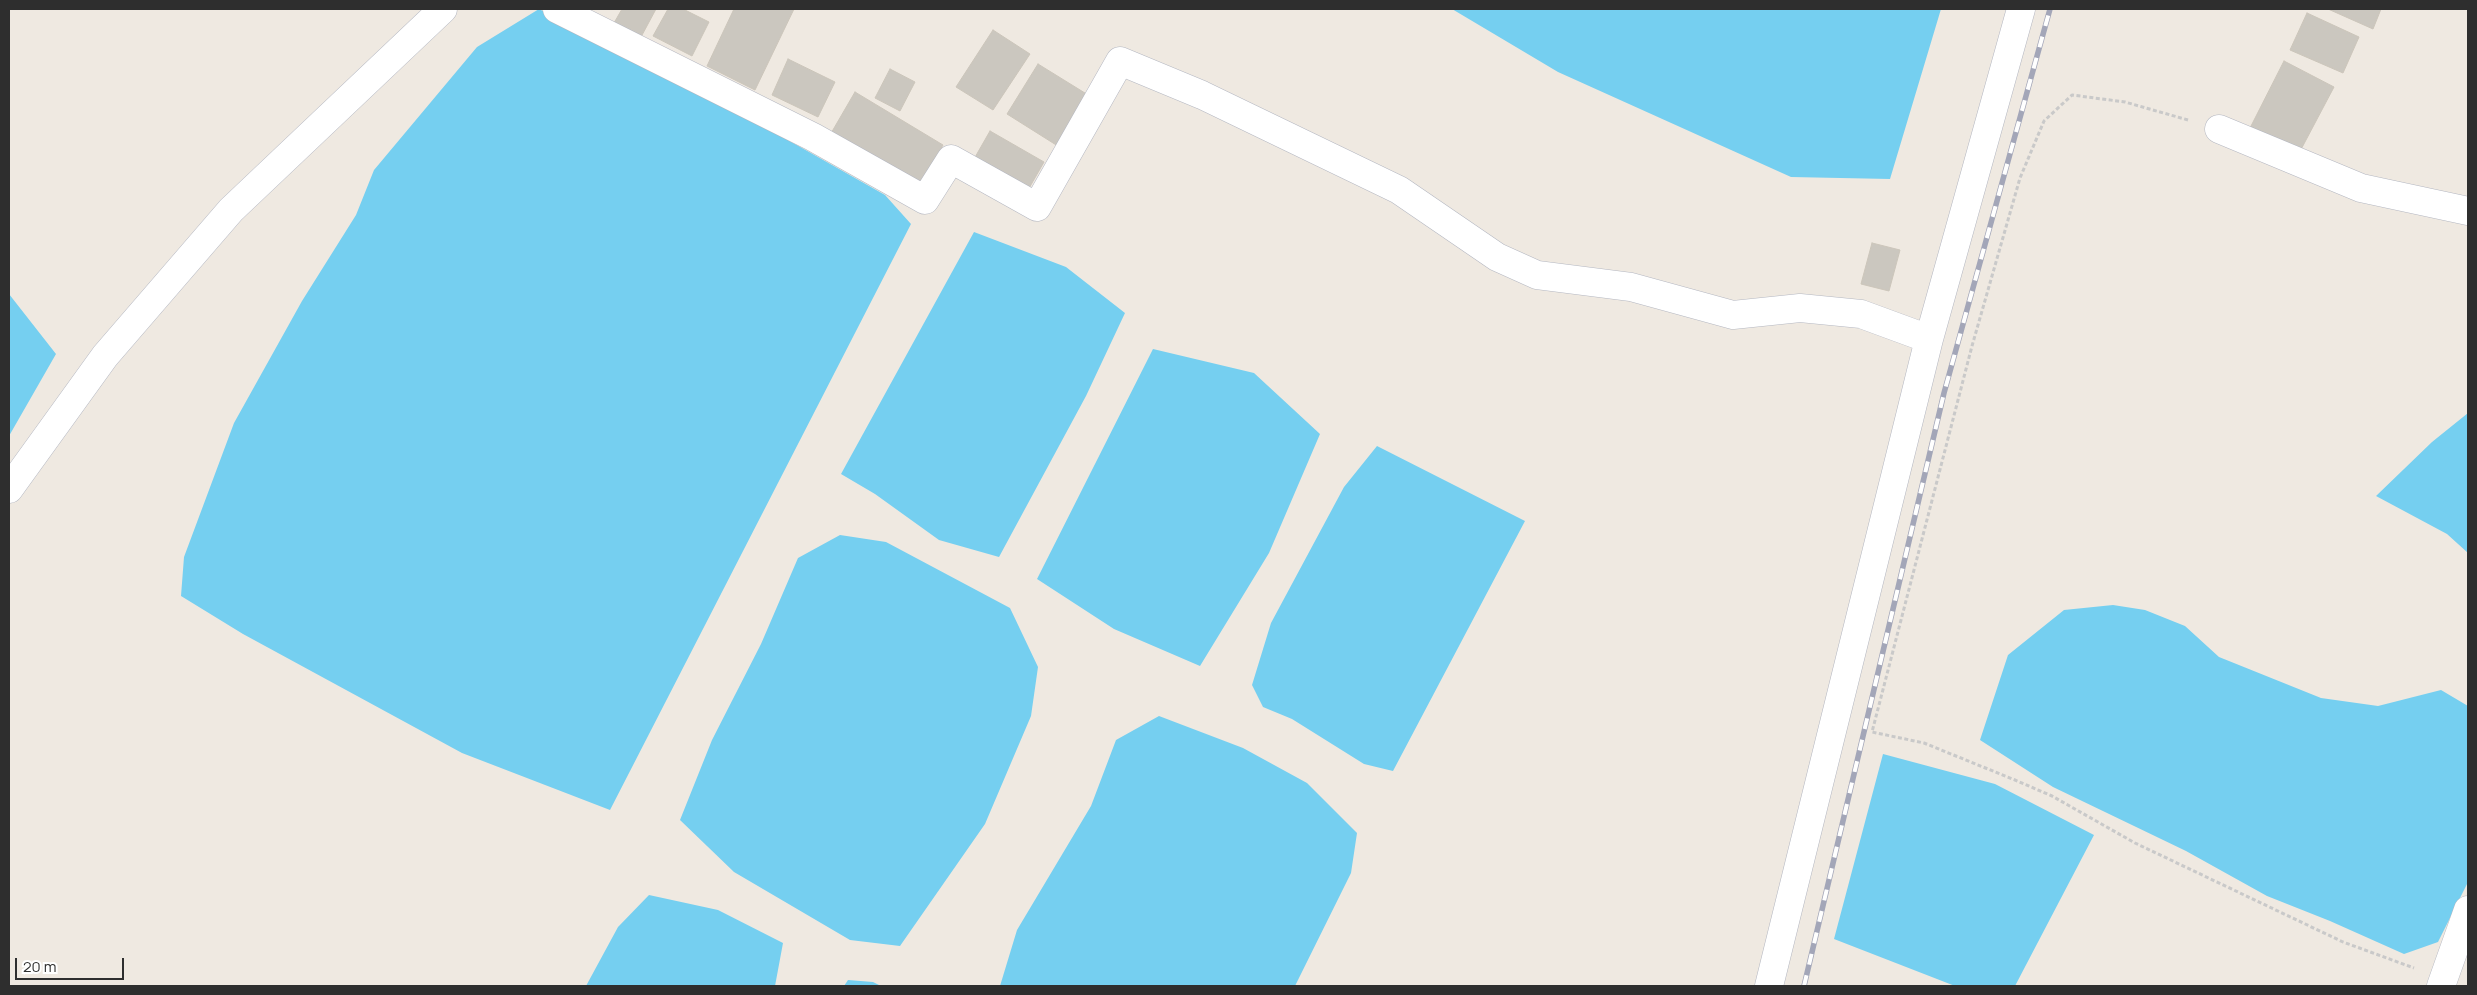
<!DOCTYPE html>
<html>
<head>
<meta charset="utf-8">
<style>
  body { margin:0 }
  #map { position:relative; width:2477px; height:995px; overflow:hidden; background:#efe9e1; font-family:Manrope,sans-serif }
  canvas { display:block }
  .frame { position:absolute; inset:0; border:10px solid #2e2e2e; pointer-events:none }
  .scale { position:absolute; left:15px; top:958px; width:109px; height:22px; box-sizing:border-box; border:2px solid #2e2e2e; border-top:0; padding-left:6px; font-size:15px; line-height:18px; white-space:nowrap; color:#2e2e2e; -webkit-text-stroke:4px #fff; paint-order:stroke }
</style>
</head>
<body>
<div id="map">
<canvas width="2477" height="995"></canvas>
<div class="frame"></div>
<div class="scale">20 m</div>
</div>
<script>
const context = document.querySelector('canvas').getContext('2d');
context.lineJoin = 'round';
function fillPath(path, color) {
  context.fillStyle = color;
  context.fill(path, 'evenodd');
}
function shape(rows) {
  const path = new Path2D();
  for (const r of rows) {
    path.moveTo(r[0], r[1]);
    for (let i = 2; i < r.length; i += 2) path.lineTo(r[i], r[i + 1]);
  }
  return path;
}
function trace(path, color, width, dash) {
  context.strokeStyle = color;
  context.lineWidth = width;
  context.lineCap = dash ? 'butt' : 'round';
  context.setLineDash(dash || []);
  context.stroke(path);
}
fillPath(shape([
  [539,9,742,114,885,195,911,224,610,810,462,753,243,634,181,596,184,557,234,423,302,301,356,215,374,170,477,47],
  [1452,9,1941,9,1890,179,1791,177,1558,72],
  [974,232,1066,267,1125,313,1086,396,999,557,939,540,875,494,841,474],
  [9,294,56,354,9,436],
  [1153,349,1254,373,1320,434,1269,553,1200,666,1114,629,1037,579],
  [2468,413,2468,553,2447,534,2376,496,2432,442],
  [1377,446,1525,521,1393,771,1364,764,1292,719,1263,707,1252,685,1271,623,1344,487],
  [840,535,886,542,1010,608,1038,667,1031,716,985,824,900,946,850,940,734,872,680,820,712,740,761,644,798,558],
  [2113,605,2145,610,2185,626,2219,657,2321,698,2378,706,2441,690,2468,706,2468,882,2438,942,2404,954,2330,921,2267,896,2186,851,2053,787,1980,740,2008,655,2064,610],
  [1159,716,1243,748,1307,783,1357,833,1351,873,1295,986,1000,986,1017,930,1091,806,1116,740],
  [1883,754,1995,784,2094,835,2015,986,1955,986,1834,939],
  [649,895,718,910,783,943,775,986,586,986,618,927],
  [848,980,873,982,881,986,844,986]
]), '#75cff0');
const building = shape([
  [622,9,656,9,641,37,614,23,622,9],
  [668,9,683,9,709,22,692,56,653,36,668,9],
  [734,9,794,9,755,90,707,66,734,9],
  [2328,9,2381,9,2373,29,2328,9],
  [2307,13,2359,37,2343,73,2290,50,2307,13],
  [993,30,1030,54,993,110,956,87,993,30],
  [788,59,835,82,818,117,772,95,788,59],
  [2284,61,2334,87,2297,157,2248,132,2284,61],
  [1038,64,1093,98,1061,148,1007,114,1038,64],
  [890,69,915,82,900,111,875,98,890,69],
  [855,92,943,145,918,187,830,135,855,92],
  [990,131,1044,162,1028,190,974,159,990,131],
  [1872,243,1900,250,1889,291,1861,284,1872,243]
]);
fillPath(building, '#cbc7bf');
trace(building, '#cbc5ba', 1);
const minor = shape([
  [557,9,813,137,925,200,951,159,1037,207,1120,61,1202,95,1399,190,1497,257,1537,275,1631,287,1733,315,1800,308,1861,314,1929,339],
  [2219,129,2361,188,2468,211],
  [9,489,105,356,231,210,443,9],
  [1769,986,1929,339,2021,9],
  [2441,986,2468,910]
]);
trace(minor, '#b4b7c1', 29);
trace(shape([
  [2188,120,2125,102,2072,95,2044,121,2020,178,1972,346,1872,732,1924,743,2015,780,2052,796,2135,843,2343,942,2414,968]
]), '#c9c9c9', 3, [4, 2.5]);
trace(minor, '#fff', 28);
const rail = shape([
  [1804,986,1944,393,2050,9]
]);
trace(rail, '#a3a6b8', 5.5);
trace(rail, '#fff', 4, [11]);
</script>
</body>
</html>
